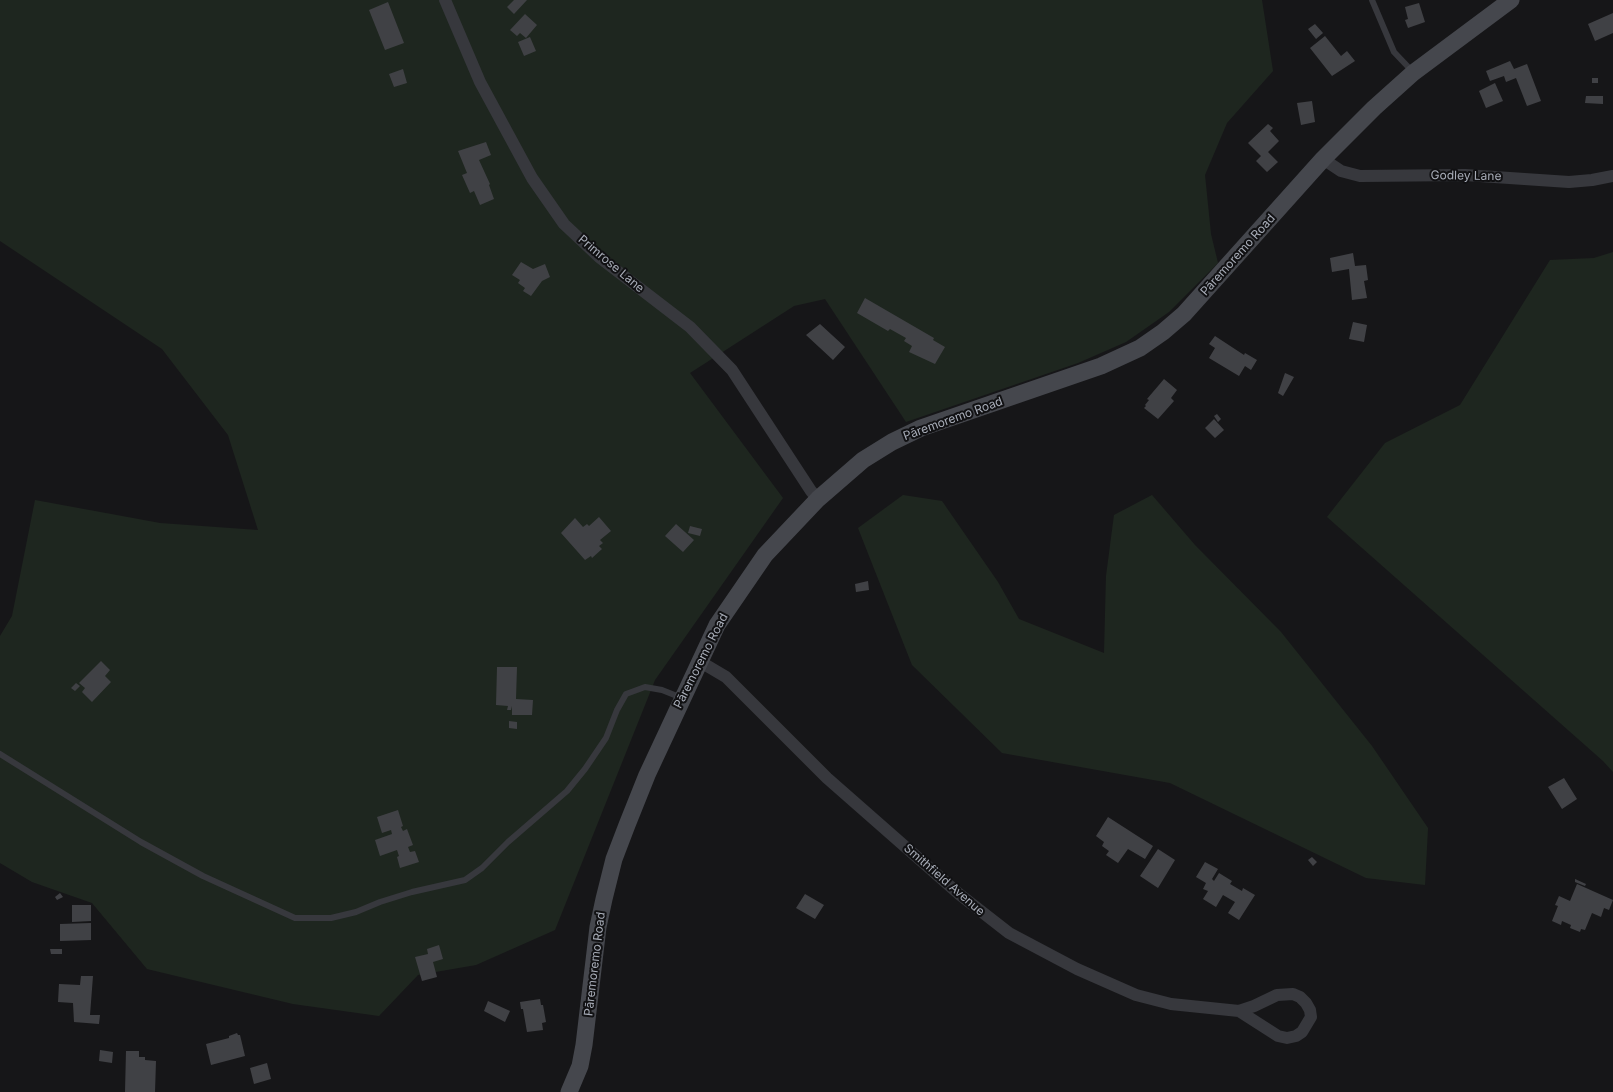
<!DOCTYPE html>
<html>
<head>
<meta charset="utf-8">
<style>
  body { margin:0 }
  canvas { display:block; background:#161618 }
</style>
</head>
<body>
<canvas width="1613" height="1092"></canvas>
<script>
const context = document.querySelector('canvas').getContext('2d');
context.lineJoin = 'round';
function fillPath(path, color) {
  context.fillStyle = color;
  context.fill(path, 'evenodd');
}
function shape(rows) {
  const path = new Path2D();
  for (const r of rows) {
    path.moveTo(r[0], r[1]);
    for (let i = 2; i < r.length; i += 2) path.lineTo(r[i], r[i + 1]);
  }
  return path;
}
function trace(path, color, width, dash) {
  context.strokeStyle = color;
  context.lineWidth = width;
  context.lineCap = dash ? 'butt' : 'round';
  context.setLineDash(dash || []);
  context.stroke(path);
}
function write(font, color, halo, rows, align = 'center') {
  context.font = font + ' Inter,sans-serif';
  context.lineWidth = 4;
  context.setLineDash([]);
  context.textBaseline = 'middle';
  context.strokeStyle = halo;
  context.fillStyle = color;
  for (const [text, x, y, turn = 0] of rows) {
    context.save();
    context.translate(x, y);
    context.rotate((+turn || 0) * Math.PI / 180);
    context.textAlign = isNaN(turn) ? turn : align;
    if (halo) context.strokeText(text, 0, 0);
    context.fillText(text, 0, 0);
    context.restore();
  }
}
fillPath(shape([
  [0,0,1262,0,1273,71,1227,123,1205,175,1211,234,1218,263,1169,312,1126,342,1078,363,906,422,825,299,794,306,690,373,783,498,655,680,555,930,476,965,418,975,379,1016,293,1004,147,969,92,903,32,882,0,863,0,636,12,616,35,500,160,523,258,530,228,435,162,349,0,241],
  [1613,252,1613,772,1603,761,1327,517,1385,443,1460,405,1550,260,1594,258],
  [903,495,942,501,998,582,1019,619,1104,653,1106,576,1114,515,1152,495,1195,545,1281,632,1372,746,1428,828,1425,885,1366,878,1170,783,1002,753,912,665,858,528]
]), '#1e261f');
fillPath(shape([
  [514,0,527,0,514,14,507,7],
  [388,2,404,43,385,50,369,10],
  [1419,3,1425,22,1408,28,1405,20,1408,19,1405,7],
  [1613,13,1613,33,1595,41,1588,24],
  [525,14,537,25,526,38,520,33,517,36,510,30],
  [1315,24,1323,33,1316,39,1308,29],
  [1325,36,1341,56,1347,51,1355,61,1332,76,1310,48],
  [530,37,536,51,524,56,518,42],
  [1510,61,1514,69,1527,64,1541,101,1527,106,1516,78,1506,82,1504,76,1490,81,1486,71],
  [403,69,407,83,394,87,389,74],
  [1592,78,1598,78,1598,83,1592,83],
  [1495,83,1503,101,1486,108,1479,91],
  [1586,96,1603,96,1603,104,1585,103],
  [1312,101,1315,122,1301,125,1297,103],
  [1268,124,1273,128,1270,131,1279,141,1268,152,1278,162,1267,172,1256,161,1261,156,1248,143],
  [486,142,491,155,479,160,490,184,489,185,494,199,480,205,474,191,470,193,462,175,467,173,458,151],
  [1353,253,1355,266,1366,265,1368,280,1364,281,1367,298,1352,300,1349,269,1332,272,1330,258],
  [521,262,533,269,545,264,550,277,542,281,531,296,523,291,525,288,518,283,520,280,512,275],
  [865,298,934,338,933,340,945,347,935,364,909,352,912,346,904,341,906,338,890,329,888,331,857,313],
  [1353,322,1367,325,1364,342,1349,339],
  [820,324,845,347,833,360,806,335],
  [1215,336,1244,355,1245,353,1257,360,1251,370,1245,366,1239,376,1209,358,1215,348,1209,344],
  [1285,373,1294,377,1283,396,1278,393],
  [1164,379,1177,390,1171,398,1174,401,1158,419,1144,408,1146,406,1145,405,1149,400,1147,399],
  [1217,414,1221,419,1218,422,1214,416],
  [1214,419,1224,430,1215,438,1205,428],
  [599,517,611,531,600,540,603,543,599,546,602,549,592,558,591,556,585,560,561,533,575,518,583,527,587,524,589,526],
  [676,524,694,540,683,552,665,536],
  [690,526,702,529,700,536,688,533],
  [868,581,869,590,856,592,855,584],
  [101,661,110,670,105,676,111,682,92,702,82,692,85,688,79,683],
  [497,667,517,667,516,699,533,700,532,715,512,715,512,706,511,710,507,710,508,706,496,705],
  [76,683,80,686,75,691,71,688],
  [509,721,517,722,517,729,509,728],
  [1564,778,1577,799,1562,809,1548,787],
  [398,810,403,826,401,827,403,831,407,829,413,845,408,847,410,852,415,851,419,862,400,868,397,857,399,856,397,850,380,856,375,840,392,834,391,830,382,833,377,817],
  [1108,817,1153,846,1145,859,1128,849,1118,863,1106,855,1109,851,1102,846,1104,842,1096,836],
  [1158,849,1175,860,1158,888,1140,876],
  [1312,857,1317,862,1313,866,1308,860],
  [1205,862,1218,869,1212,879,1214,881,1219,873,1232,881,1230,884,1242,891,1243,888,1255,895,1239,920,1228,913,1235,902,1223,895,1216,907,1203,899,1208,891,1203,889,1206,883,1196,877],
  [1575,879,1586,884,1585,886,1575,882],
  [1577,884,1613,900,1609,910,1604,908,1601,917,1592,913,1585,930,1581,929,1580,932,1570,928,1571,925,1562,921,1561,925,1552,921,1558,906,1555,905,1559,896,1570,901],
  [60,893,63,897,57,900,55,897],
  [805,894,824,905,815,919,796,908],
  [72,905,91,905,91,921,72,922],
  [91,923,91,940,60,941,60,924],
  [439,945,443,959,433,962,437,977,422,981,415,957,428,954,427,949],
  [50,949,62,949,62,954,51,954],
  [81,976,93,976,90,1015,100,1015,99,1024,74,1022,73,1003,58,1002,59,984,80,985],
  [540,999,541,1005,543,1005,546,1022,542,1023,543,1030,527,1032,523,1009,521,1009,520,1002],
  [488,1001,510,1011,505,1022,484,1011],
  [237,1033,238,1035,240,1035,245,1056,211,1065,206,1044,229,1038,229,1036],
  [100,1050,113,1052,112,1063,99,1061],
  [126,1051,139,1051,139,1057,145,1057,145,1060,156,1061,155,1092,125,1092],
  [267,1063,271,1079,254,1084,250,1068]
]), '#404145');
trace(shape([
  [1372,0,1394,52,1412,71],
  [0,754,141,842,203,876,295,918,331,918,356,912,380,902,412,892,465,880,482,868,508,842,567,791,585,769,606,738,617,710,626,694,645,687,662,690,682,698]
]), '#37383d', 6);
trace(shape([
  [445,0,480,82,532,178,564,224,599,257,690,327,732,370,811,491,818,499],
  [1323,159,1341,171,1360,176,1465,175,1569,182,1592,180,1613,176],
  [699,661,726,677,827,778,959,894,1009,933,1077,969,1136,995,1171,1004,1239,1011,1254,1006,1277,995,1293,994,1300,997,1306,1003,1310,1010,1311,1017,1302,1032,1296,1036,1287,1038,1278,1036,1239,1011]
]), '#37383d', 12);
trace(shape([
  [569,1092,580,1066,584,1045,598,927,604,899,614,859,627,825,647,775,717,625,765,555,818,499,863,460,892,442,921,428,1101,366,1140,348,1163,332,1184,314,1323,159,1374,108,1413,73,1511,0]
]), '#45474d', 17);
write('12px', '#a8adb8', '#111113', [
  ["Godley Lane",1466,176,1],
  ["Pāremoremo Road",1238,255,-48],
  ["Primrose Lane",611,264,40],
  ["Pāremoremo Road",953,419,-20],
  ["Pāremoremo Road",701,661,-63],
  ["Smithfield Avenue",944,880,41],
  ["Pāremoremo Road",595,964,-83]
]);
</script>
</body>
</html>
